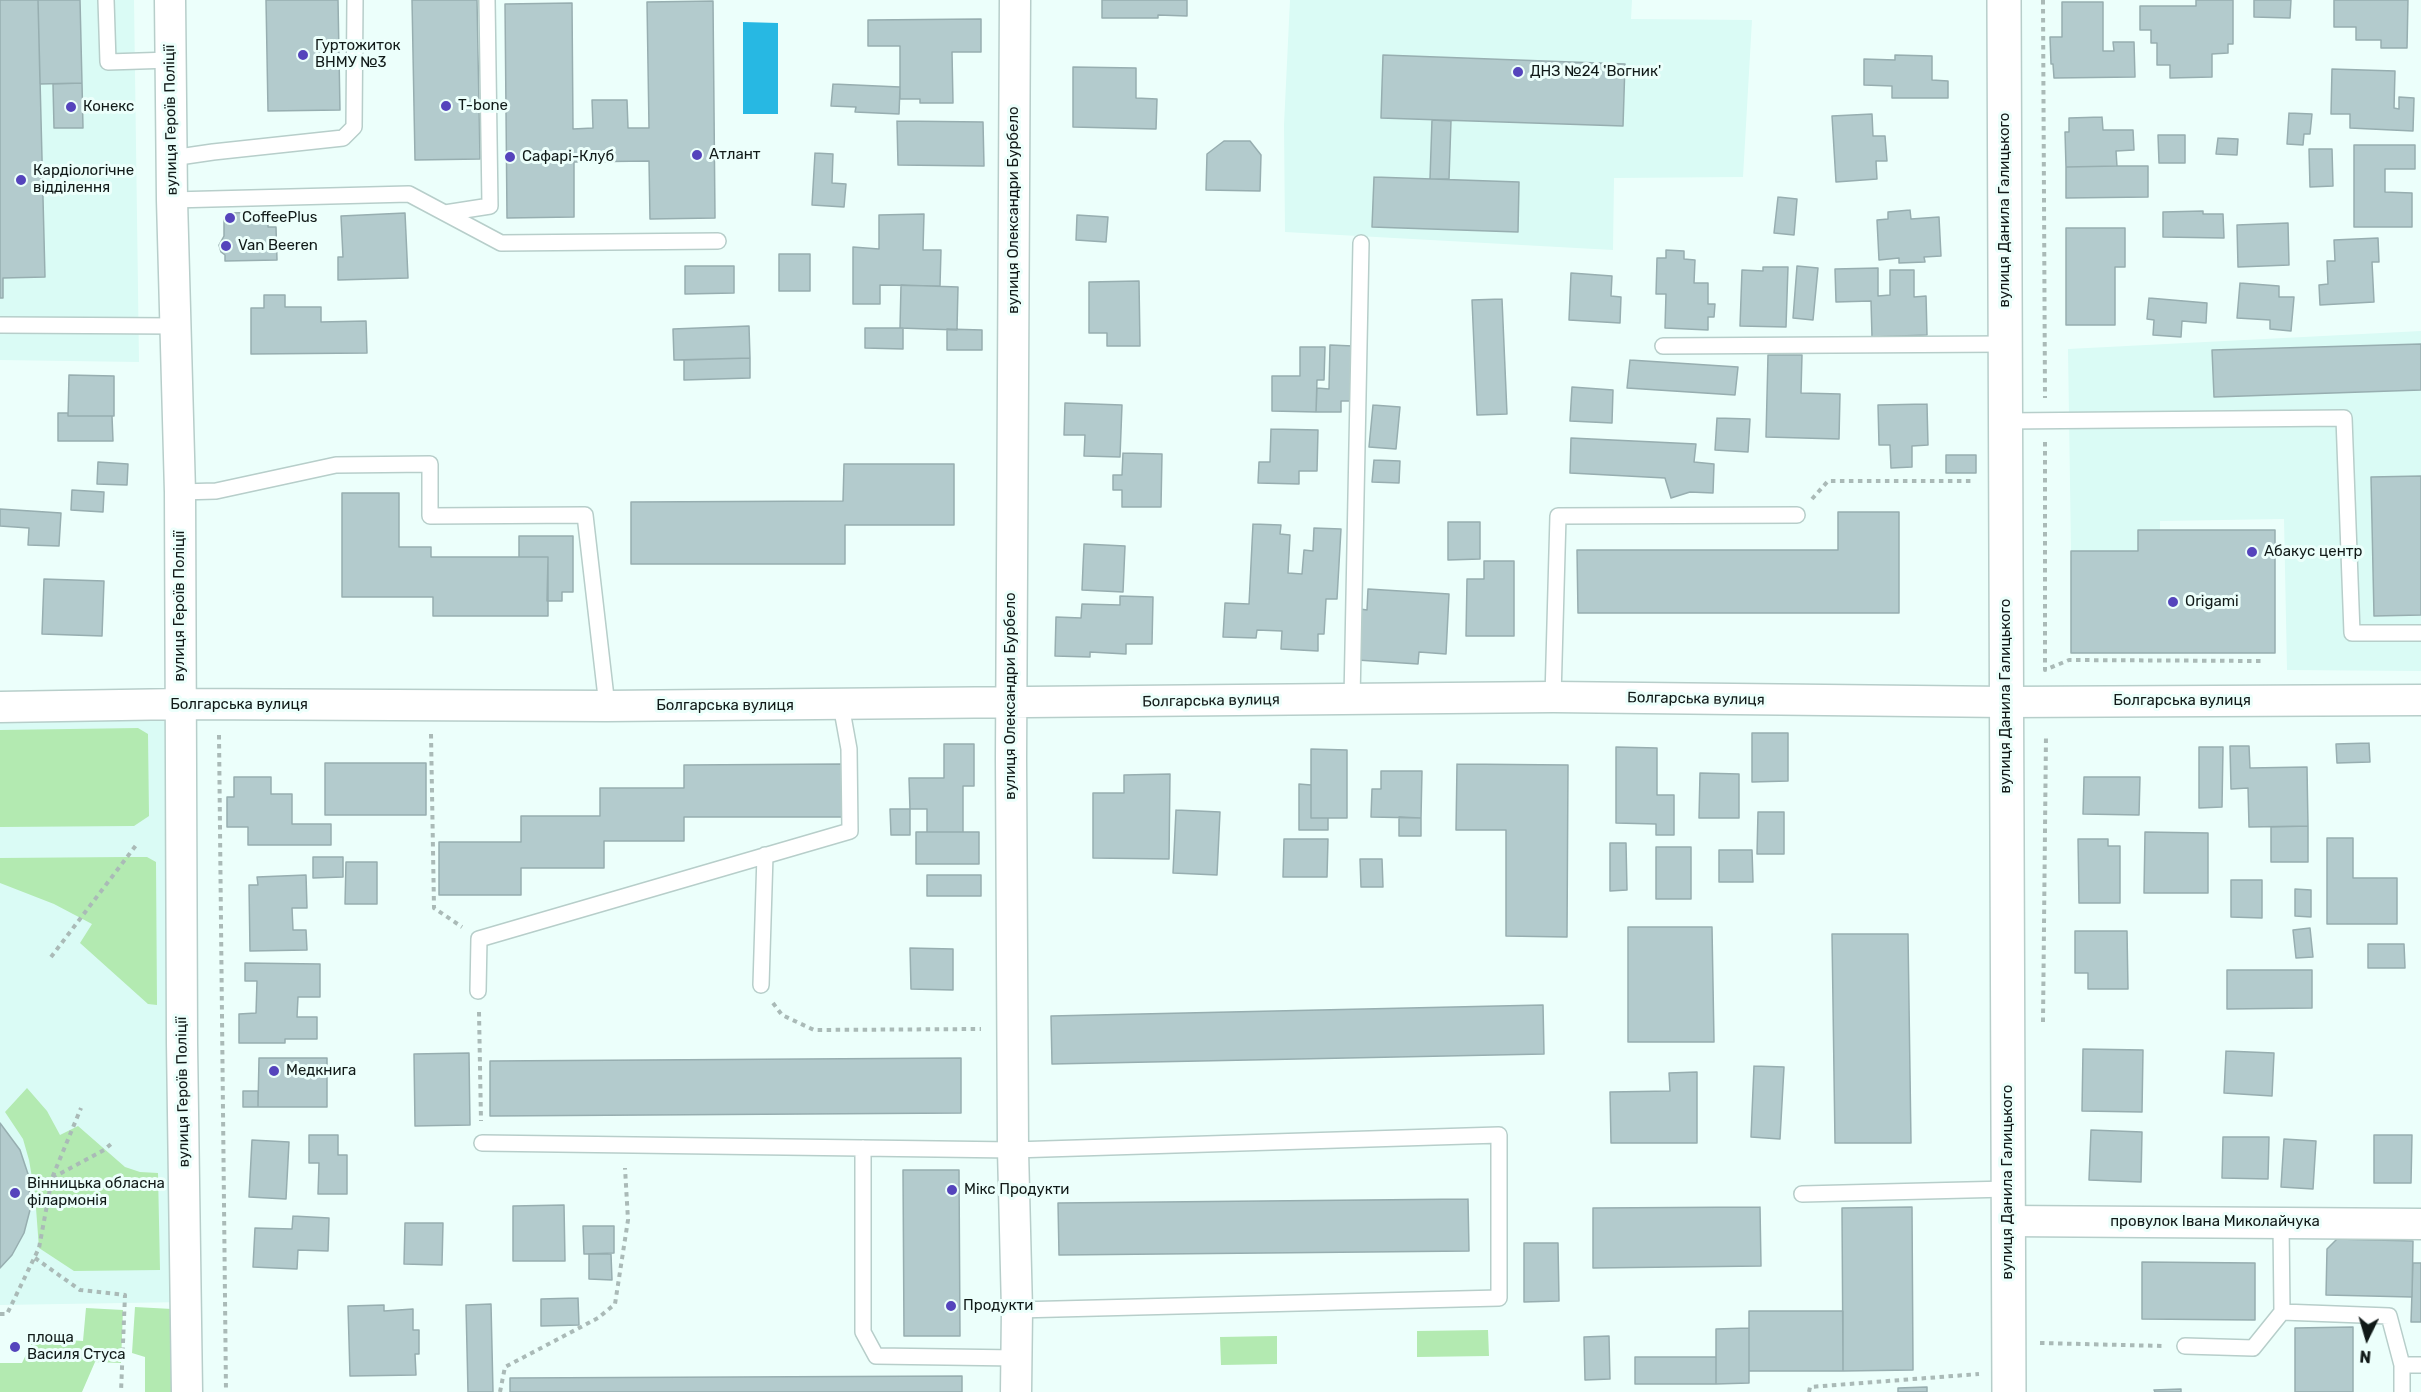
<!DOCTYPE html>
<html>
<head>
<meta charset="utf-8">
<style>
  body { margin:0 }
  #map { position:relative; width:2421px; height:1392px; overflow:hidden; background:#ecfffb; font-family:Rubik,sans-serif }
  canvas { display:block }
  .north { position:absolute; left:2337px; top:1308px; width:60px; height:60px; -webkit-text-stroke:4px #ecfffb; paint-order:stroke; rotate:185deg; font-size:16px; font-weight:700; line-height:24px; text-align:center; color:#111a18 }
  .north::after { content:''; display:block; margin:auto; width:21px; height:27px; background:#111a18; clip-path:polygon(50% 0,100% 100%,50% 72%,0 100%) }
</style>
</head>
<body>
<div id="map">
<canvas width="2421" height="1392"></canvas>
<div class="north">N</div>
</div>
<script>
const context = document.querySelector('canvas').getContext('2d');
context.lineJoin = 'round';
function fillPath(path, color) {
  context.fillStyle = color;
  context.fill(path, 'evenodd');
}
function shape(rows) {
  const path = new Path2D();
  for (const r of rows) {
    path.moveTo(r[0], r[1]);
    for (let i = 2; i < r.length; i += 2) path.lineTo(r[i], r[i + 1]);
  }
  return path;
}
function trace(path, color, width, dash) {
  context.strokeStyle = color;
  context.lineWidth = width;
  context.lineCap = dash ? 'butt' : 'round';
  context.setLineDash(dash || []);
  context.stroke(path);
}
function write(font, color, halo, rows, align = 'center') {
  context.font = font + ' Rubik,sans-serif';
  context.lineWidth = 6;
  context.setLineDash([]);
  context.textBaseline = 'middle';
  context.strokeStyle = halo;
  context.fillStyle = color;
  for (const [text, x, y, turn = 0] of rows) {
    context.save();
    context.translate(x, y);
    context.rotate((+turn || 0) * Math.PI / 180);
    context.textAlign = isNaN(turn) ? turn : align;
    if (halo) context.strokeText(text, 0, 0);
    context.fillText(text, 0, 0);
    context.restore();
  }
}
fillPath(shape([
  [0,0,134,0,139,362,0,360],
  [1290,0,1632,0,1631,19,1752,20,1743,177,1614,178,1613,250,1285,232,1284,125],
  [2421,331,2421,671,2287,670,2284,519,2160,521,2160,530,2138,530,2138,551,2071,551,2068,349],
  [181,704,186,1302,0,1305,0,707]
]), '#dafbf5');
fillPath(shape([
  [138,728,148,734,149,816,134,826,0,827,0,730],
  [126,857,147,857,156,862,157,1005,148,1004,80,943,92,924,54,904,0,883,0,858],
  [27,1088,47,1111,60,1135,78,1126,125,1167,140,1172,158,1173,160,1270,74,1271,39,1248,35,1195,29,1160,23,1139,5,1112],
  [135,1307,172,1309,172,1392,145,1392,145,1357,132,1353],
  [86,1308,123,1310,121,1363,95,1362,82,1392,0,1392,0,1363,22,1363,34,1338,83,1341],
  [1488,1330,1489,1356,1417,1357,1417,1331],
  [1277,1336,1277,1364,1221,1365,1220,1337]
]), '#b3eab1');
fillPath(shape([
  [743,22,778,23,778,114,743,114]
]), '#27b8e3');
const building = shape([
  [0,0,38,0,45,277,3,278,3,298,0,298,0,0],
  [38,0,80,0,82,83,40,84,38,0],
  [266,0,338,0,340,110,268,111,266,0],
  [412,0,477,0,480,159,415,160,412,0],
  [1102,0,1187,0,1187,16,1158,15,1158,18,1102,18,1102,0],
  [2196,0,2233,0,2233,44,2228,44,2228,53,2212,54,2212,77,2170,78,2170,65,2157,65,2157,43,2151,43,2151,30,2140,30,2140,6,2196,6,2196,0],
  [2254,0,2291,0,2290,18,2254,17,2254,0],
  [2334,0,2408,0,2407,48,2381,48,2381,40,2356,40,2356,27,2334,27,2334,0],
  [713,1,715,218,650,219,649,161,574,162,574,217,507,218,505,4,572,3,573,129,593,128,592,100,627,100,628,128,649,128,647,2,713,1],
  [2062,2,2103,2,2103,51,2114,51,2113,42,2134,42,2135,77,2054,78,2053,64,2051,64,2050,37,2062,37,2062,2],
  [981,19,981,52,952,52,953,103,920,103,920,99,900,99,900,46,868,46,868,20,981,19],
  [1383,55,1625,64,1623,126,1381,118,1383,55],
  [1895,55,1932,56,1932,80,1948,81,1948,98,1892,98,1892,86,1864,85,1864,59,1895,60,1895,55],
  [1073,67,1136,68,1136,98,1157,99,1156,129,1073,127,1073,67],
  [2332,69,2395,71,2394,108,2399,109,2399,97,2414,98,2413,131,2350,128,2350,114,2331,114,2332,69],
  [82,83,83,128,54,128,53,84,82,83],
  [833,84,900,87,899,114,855,112,856,107,831,106,833,84],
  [2289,113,2312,114,2310,134,2304,134,2303,145,2287,144,2289,113],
  [1872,114,1873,136,1885,136,1887,161,1876,161,1877,179,1836,182,1832,116,1872,114],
  [2102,117,2103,130,2133,130,2134,150,2116,151,2117,166,2066,167,2065,132,2069,132,2069,118,2102,117],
  [1432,120,1451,121,1449,179,1430,179,1432,120],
  [897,121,983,122,984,166,898,165,897,121],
  [2158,135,2185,135,2185,163,2159,163,2158,135],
  [2218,138,2238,139,2237,155,2216,154,2218,138],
  [1224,141,1250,141,1261,155,1260,191,1206,190,1207,154,1224,141],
  [2354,145,2415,145,2415,169,2385,169,2385,192,2412,193,2412,227,2354,227,2354,145],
  [2309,149,2332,149,2333,186,2310,187,2309,149],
  [815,153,833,154,832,183,846,184,844,207,812,205,815,153],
  [2117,166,2148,166,2148,197,2066,198,2066,167,2117,166],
  [1374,177,1519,182,1518,232,1372,227,1374,177],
  [1778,197,1797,199,1794,235,1774,233,1778,197],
  [1910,210,1911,219,1939,217,1941,256,1924,257,1925,262,1899,263,1899,258,1879,260,1877,220,1888,219,1888,212,1910,210],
  [2203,211,2203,214,2223,214,2224,238,2163,237,2163,212,2203,211],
  [268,212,268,227,276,227,277,260,225,261,225,255,221,252,219,245,224,236,224,220,230,213,268,212],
  [405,213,408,278,338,280,338,257,343,257,341,216,405,213],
  [924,214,923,250,941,250,940,286,880,285,880,304,853,304,853,247,879,249,879,215,924,214],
  [1077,215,1108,217,1106,242,1076,240,1077,215],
  [2288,223,2289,265,2238,267,2237,225,2288,223],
  [2066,228,2125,228,2125,267,2115,267,2115,325,2066,325,2066,228],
  [2378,238,2379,262,2372,262,2374,302,2320,305,2319,285,2328,284,2327,261,2335,261,2334,240,2378,238],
  [1666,250,1684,251,1684,259,1695,260,1694,283,1708,283,1708,304,1715,304,1714,317,1708,317,1708,330,1665,328,1666,294,1656,294,1657,258,1666,258,1666,250],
  [779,254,810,254,810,291,779,291,779,254],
  [685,266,734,266,734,293,685,294,685,266],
  [1797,266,1818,268,1813,320,1793,318,1797,266],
  [1763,267,1788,267,1786,327,1740,326,1742,270,1763,271,1763,267],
  [1878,268,1878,296,1890,295,1890,270,1914,270,1914,297,1926,296,1927,335,1872,337,1871,301,1836,302,1835,269,1878,268],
  [1571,273,1612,276,1611,296,1621,297,1620,323,1569,320,1571,273],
  [1139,281,1140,346,1107,346,1107,333,1089,333,1089,282,1139,281],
  [2240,283,2279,286,2279,297,2294,297,2291,331,2270,329,2270,320,2237,318,2240,283],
  [901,285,958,287,957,330,900,328,901,285],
  [264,295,285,295,285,307,321,307,321,322,366,321,367,353,251,354,251,308,264,308,264,295],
  [2149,298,2207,303,2206,323,2182,321,2181,337,2153,335,2154,320,2147,319,2149,298],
  [1502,299,1507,414,1477,415,1472,300,1502,299],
  [749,326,750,358,674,360,673,329,749,326],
  [865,328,903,328,903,349,865,348,865,328],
  [947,329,982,330,982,350,947,350,947,329],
  [2421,344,2421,390,2214,397,2212,350,2421,344],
  [1330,345,1353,346,1352,401,1341,401,1341,412,1316,412,1317,388,1329,389,1330,345],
  [1300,347,1325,347,1324,380,1317,380,1316,412,1272,411,1272,376,1300,376,1300,347],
  [1768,355,1802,355,1801,393,1840,394,1839,439,1766,437,1768,355],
  [750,358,750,378,684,380,684,360,750,358],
  [1630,360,1738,367,1735,395,1627,388,1630,360],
  [69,375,114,376,114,416,68,416,69,375],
  [1572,387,1613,390,1612,423,1570,421,1572,387],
  [1065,403,1122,405,1120,457,1084,456,1085,435,1064,435,1065,403],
  [1927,404,1928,445,1912,446,1912,467,1891,468,1890,445,1879,445,1878,405,1927,404],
  [1373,405,1400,407,1396,449,1369,447,1373,405],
  [58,413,68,413,68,416,112,416,113,441,58,441,58,413],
  [1717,418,1750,419,1748,452,1715,450,1717,418],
  [1271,429,1318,430,1317,471,1299,471,1299,484,1258,483,1259,462,1270,462,1271,429],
  [1571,438,1696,444,1694,462,1714,464,1713,493,1690,492,1671,498,1665,478,1570,473,1571,438],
  [1123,453,1162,454,1161,507,1122,507,1122,490,1113,490,1113,475,1122,475,1123,453],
  [1946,455,1976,455,1976,473,1946,473,1946,455],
  [1374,460,1400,461,1399,483,1372,482,1374,460],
  [98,462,128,464,127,485,97,484,98,462],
  [844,464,954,464,954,525,845,525,845,564,631,564,631,502,843,501,844,464],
  [2421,476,2421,615,2374,616,2371,477,2421,476],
  [72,490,104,492,103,512,71,510,72,490],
  [342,493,399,493,399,547,431,547,431,557,548,557,548,616,433,616,433,597,342,597,342,493],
  [0,509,61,513,59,546,28,545,29,528,0,526,0,509],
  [1838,512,1899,512,1899,613,1578,613,1577,550,1838,550,1838,512],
  [1448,522,1480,522,1480,559,1448,560,1448,522],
  [1253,524,1281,525,1280,534,1290,535,1288,573,1302,574,1304,550,1313,551,1314,528,1341,529,1337,599,1326,599,1324,634,1318,634,1318,651,1281,649,1282,631,1257,630,1256,638,1223,637,1225,603,1249,604,1253,524],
  [2138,530,2275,530,2275,653,2071,653,2071,551,2138,551,2138,530],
  [519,536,573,536,573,592,562,592,562,601,547,601,548,557,519,557,519,536],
  [1084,544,1125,546,1123,592,1082,590,1084,544],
  [1484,561,1514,561,1514,636,1466,636,1467,579,1484,579,1484,561],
  [44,579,104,581,102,636,42,634,44,579],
  [1368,589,1449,594,1446,654,1419,652,1418,664,1357,660,1360,609,1367,610,1368,589],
  [1120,596,1153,597,1152,644,1126,644,1126,654,1090,652,1090,657,1055,656,1056,617,1081,618,1082,604,1120,605,1120,596],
  [1752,733,1788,733,1788,781,1752,782,1752,733],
  [2369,743,2370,762,2337,763,2336,744,2369,743],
  [944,744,974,744,974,786,963,786,963,832,927,832,927,809,910,809,909,778,944,778,944,744],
  [2230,746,2249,746,2250,768,2307,767,2308,826,2249,827,2248,788,2231,789,2230,746],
  [1616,747,1657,748,1657,795,1674,795,1674,835,1656,835,1656,824,1616,823,1616,747],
  [2199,747,2223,747,2222,807,2199,808,2199,747],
  [1311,749,1347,750,1347,818,1311,818,1311,749],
  [325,763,426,763,426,815,325,815,325,763],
  [843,764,843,817,684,817,684,841,604,841,604,868,521,868,521,895,439,895,439,842,521,842,521,816,600,816,600,788,684,788,684,765,843,764],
  [1457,764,1568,765,1567,937,1506,936,1506,830,1456,830,1457,764],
  [1381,771,1422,771,1421,818,1371,817,1372,789,1381,789,1381,771],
  [1700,773,1739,774,1739,818,1699,818,1700,773],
  [1170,774,1169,859,1093,858,1093,793,1124,793,1124,775,1170,774],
  [234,777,271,777,271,794,292,794,292,824,331,824,331,845,248,845,248,827,227,827,227,797,234,797,234,777],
  [2084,777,2140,777,2139,815,2083,814,2084,777],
  [1299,784,1311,785,1311,818,1328,818,1328,830,1299,830,1299,784],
  [890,809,910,809,910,835,891,835,890,809],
  [1176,810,1220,812,1217,875,1173,873,1176,810],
  [1758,812,1784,812,1784,854,1757,854,1758,812],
  [1399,817,1421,818,1421,836,1399,836,1399,817],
  [2308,826,2308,862,2271,862,2271,827,2308,826],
  [916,832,979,832,979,864,916,864,916,832],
  [2145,832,2208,833,2208,893,2144,893,2145,832],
  [2327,838,2353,838,2353,878,2397,878,2397,924,2327,924,2327,838],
  [1284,839,1328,839,1327,877,1283,877,1284,839],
  [2078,839,2108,839,2108,846,2120,846,2120,903,2079,903,2078,839],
  [1610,843,1626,843,1627,890,1610,891,1610,843],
  [1656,847,1691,847,1691,899,1656,899,1656,847],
  [1719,850,1752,850,1753,882,1719,882,1719,850],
  [313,857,343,857,343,877,313,878,313,857],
  [1360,859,1382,859,1383,887,1361,887,1360,859],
  [346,862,377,862,377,904,345,904,346,862],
  [306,875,307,908,292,908,293,930,306,930,307,950,250,951,249,885,258,885,257,877,306,875],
  [927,875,981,875,981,896,927,896,927,875],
  [2231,880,2262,880,2262,918,2231,917,2231,880],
  [2295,889,2311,890,2311,917,2295,916,2295,889],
  [1628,927,1712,927,1714,1042,1628,1042,1628,927],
  [2310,928,2313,957,2296,958,2293,930,2310,928],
  [2075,931,2127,931,2128,989,2088,989,2088,973,2075,973,2075,931],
  [1832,934,1908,934,1911,1143,1835,1143,1832,934],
  [2368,944,2404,944,2405,968,2368,968,2368,944],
  [910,948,953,949,953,990,911,989,910,948],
  [245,963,320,964,320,997,298,997,297,1017,317,1017,317,1039,285,1039,285,1043,239,1043,239,1014,256,1013,257,981,245,981,245,963],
  [2227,970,2312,970,2312,1008,2227,1009,2227,970],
  [1543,1005,1544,1054,1052,1064,1051,1016,1543,1005],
  [2083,1049,2143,1050,2142,1112,2082,1111,2083,1049],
  [2226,1051,2274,1053,2272,1096,2224,1093,2226,1051],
  [469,1053,470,1125,415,1126,414,1054,469,1053],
  [259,1058,327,1058,327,1107,258,1107,259,1058],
  [961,1058,961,1113,490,1116,490,1061,961,1058],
  [1754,1066,1784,1067,1780,1139,1751,1137,1754,1066],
  [1697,1072,1697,1143,1611,1143,1610,1092,1670,1091,1669,1073,1697,1072],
  [243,1091,258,1091,258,1107,243,1107,243,1091],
  [0,1123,20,1150,29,1177,30,1210,24,1233,12,1255,0,1268,0,1123],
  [2091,1130,2142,1132,2141,1182,2089,1180,2091,1130],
  [309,1135,338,1135,338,1155,347,1155,347,1194,318,1194,319,1163,309,1163,309,1135],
  [2374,1135,2412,1135,2411,1183,2374,1183,2374,1135],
  [2223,1137,2269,1137,2268,1179,2222,1178,2223,1137],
  [2284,1139,2316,1141,2313,1189,2281,1187,2284,1139],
  [252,1140,289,1142,286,1199,249,1197,252,1140],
  [903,1170,959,1170,960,1336,904,1336,903,1170],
  [1468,1199,1469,1251,1059,1255,1058,1203,1468,1199],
  [564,1205,565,1261,513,1261,513,1206,564,1205],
  [1760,1207,1761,1266,1593,1268,1593,1208,1760,1207],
  [1912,1207,1913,1370,1843,1371,1842,1208,1912,1207],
  [293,1216,329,1218,328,1251,298,1250,297,1269,253,1267,255,1228,292,1229,293,1216],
  [405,1223,443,1223,442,1265,404,1264,405,1223],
  [583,1226,614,1226,614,1253,584,1254,583,1226],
  [2337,1239,2413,1241,2412,1297,2326,1295,2327,1249,2337,1239],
  [1524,1243,1558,1243,1559,1301,1524,1302,1524,1243],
  [589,1254,611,1254,612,1280,589,1279,589,1254],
  [2142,1262,2255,1263,2255,1320,2142,1319,2142,1262],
  [2413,1263,2421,1263,2421,1322,2411,1322,2413,1263],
  [578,1298,579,1325,541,1326,541,1299,578,1298],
  [491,1304,493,1392,468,1392,466,1305,491,1304],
  [384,1305,384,1311,413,1309,413,1330,419,1330,419,1354,415,1354,416,1375,350,1376,348,1306,384,1305],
  [1749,1311,1843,1311,1843,1371,1749,1371,1749,1311],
  [2353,1327,2353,1392,2295,1392,2295,1328,2353,1327],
  [1749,1328,1749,1383,1716,1384,1716,1329,1749,1328],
  [1609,1336,1610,1379,1585,1380,1584,1337,1609,1336],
  [1635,1357,1716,1357,1716,1384,1635,1384,1635,1357],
  [962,1376,962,1392,510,1392,510,1378,962,1376],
  [1927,1387,1927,1392,1898,1392,1898,1388,1927,1387],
  [2181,1389,2181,1392,2155,1392,2154,1390,2181,1389]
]);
fillPath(building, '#b3cbcd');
trace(building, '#97aeb0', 1.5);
const lane = shape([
  [106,0,108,62,171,60],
  [172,158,213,152,343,138,354,127,355,0],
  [172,200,409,194,501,243,718,241],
  [445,213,490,206,487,0],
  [0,325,175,326],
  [1663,346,2005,344],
  [2006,421,2344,418,2352,633,2421,633],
  [180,492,216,491,336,465,430,464,430,516,585,515,607,706],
  [1553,697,1558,516,1797,515],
  [1352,699,1361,243],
  [761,985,765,855],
  [478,991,479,939,850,831,849,749,841,705],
  [482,1143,1013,1150,1499,1135,1499,1298,1017,1310],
  [863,1148,863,1332,876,1356,1017,1358],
  [1802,1194,2008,1189],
  [2281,1223,2282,1312,2389,1316,2402,1365],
  [2185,1346,2253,1348,2282,1312],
  [2402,1392,2402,1365,2421,1365]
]);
const street = shape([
  [170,0,172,200,180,492,182,1043,187,1392],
  [1015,0,1011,758,1013,1150,1017,1310,1016,1392],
  [0,707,181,704,607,706,1553,697,2006,702,2421,700],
  [2008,1221,2421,1224]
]);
const secondary = shape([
  [2004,0,2009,1392]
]);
trace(lane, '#b7ceca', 18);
trace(street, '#b7ceca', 33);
trace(secondary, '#b7ceca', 36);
trace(shape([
  [2043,0,2045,398],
  [2045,442,2045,670,2069,660,2261,661],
  [1812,499,1828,481,1974,481],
  [431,734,434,908,462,927],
  [219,735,226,1392],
  [51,957,137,844],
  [773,1003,782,1015,814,1030,981,1029],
  [479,1012,481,1121],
  [2043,1022,2046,734],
  [35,1182,52,1178,104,1150,111,1144],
  [35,1258,80,1290,125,1295,121,1392],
  [0,1314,7,1314,39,1248,52,1178,81,1108],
  [2040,1343,2164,1346],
  [500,1392,505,1367,598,1318,615,1304,628,1220,625,1168],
  [1809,1392,1810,1387,1979,1374]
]), '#aabab7', 4, [4.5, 4.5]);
trace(lane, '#fff', 15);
trace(street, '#fff', 30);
trace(secondary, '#fff', 33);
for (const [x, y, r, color] of [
  [303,55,6,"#5544bc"],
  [1518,72,6,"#5544bc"],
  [446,106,6,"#5544bc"],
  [71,107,6,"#5544bc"],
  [697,155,6,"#5544bc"],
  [510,157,6,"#5544bc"],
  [21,180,6,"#5544bc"],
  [230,218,6,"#5544bc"],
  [226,246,6,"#5544bc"],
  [2252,552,6,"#5544bc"],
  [2173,602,6,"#5544bc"],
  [274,1071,6,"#5544bc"],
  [952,1190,6,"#5544bc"],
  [15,1193,6,"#5544bc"],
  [951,1306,6,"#5544bc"],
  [15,1347,6,"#5544bc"]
]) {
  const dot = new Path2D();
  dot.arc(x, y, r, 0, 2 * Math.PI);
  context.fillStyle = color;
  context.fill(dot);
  trace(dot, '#ecfffb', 2);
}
write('15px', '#111a18', '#ecfffb', [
  ["Гуртожиток",315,46],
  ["ВНМУ №3",315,63],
  ["ДНЗ №24 'Вогник'",1530,72],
  ["T-bone",458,106],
  ["Конекс",83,107],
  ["Атлант",709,155],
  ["Сафарі-Клуб",522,157],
  ["Кардіологічне",33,171],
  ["відділення",33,188],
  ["CoffeePlus",242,218],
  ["Van Beeren",238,246],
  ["Абакус центр",2264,552],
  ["Origami",2185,602],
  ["Медкнига",286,1071],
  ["Вінницька обласна",27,1184],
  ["філармонія",27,1201],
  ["Мікс Продукти",964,1190],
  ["Продукти",963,1306],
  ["площа",27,1338],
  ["Василя Стуса",27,1355]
], 'left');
write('15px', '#111a18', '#ecfffb', [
  ["вулиця Героїв Поліції",171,120,-91],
  ["вулиця Олександри Бурбело",1014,210,-90],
  ["вулиця Данила Галицького",2005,210,-90],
  ["вулиця Героїв Поліції",180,606,-90],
  ["вулиця Олександри Бурбело",1011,696,-90],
  ["вулиця Данила Галицького",2006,696,-90],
  ["Болгарська вулиця",1696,699,1],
  ["Болгарська вулиця",1211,701,-1],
  ["Болгарська вулиця",2182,701],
  ["Болгарська вулиця",239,705],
  ["Болгарська вулиця",725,706],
  ["вулиця Героїв Поліції",183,1092,-91],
  ["вулиця Данила Галицького",2008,1182,-90],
  ["провулок Івана Миколайчука",2215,1222]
]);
</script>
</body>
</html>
